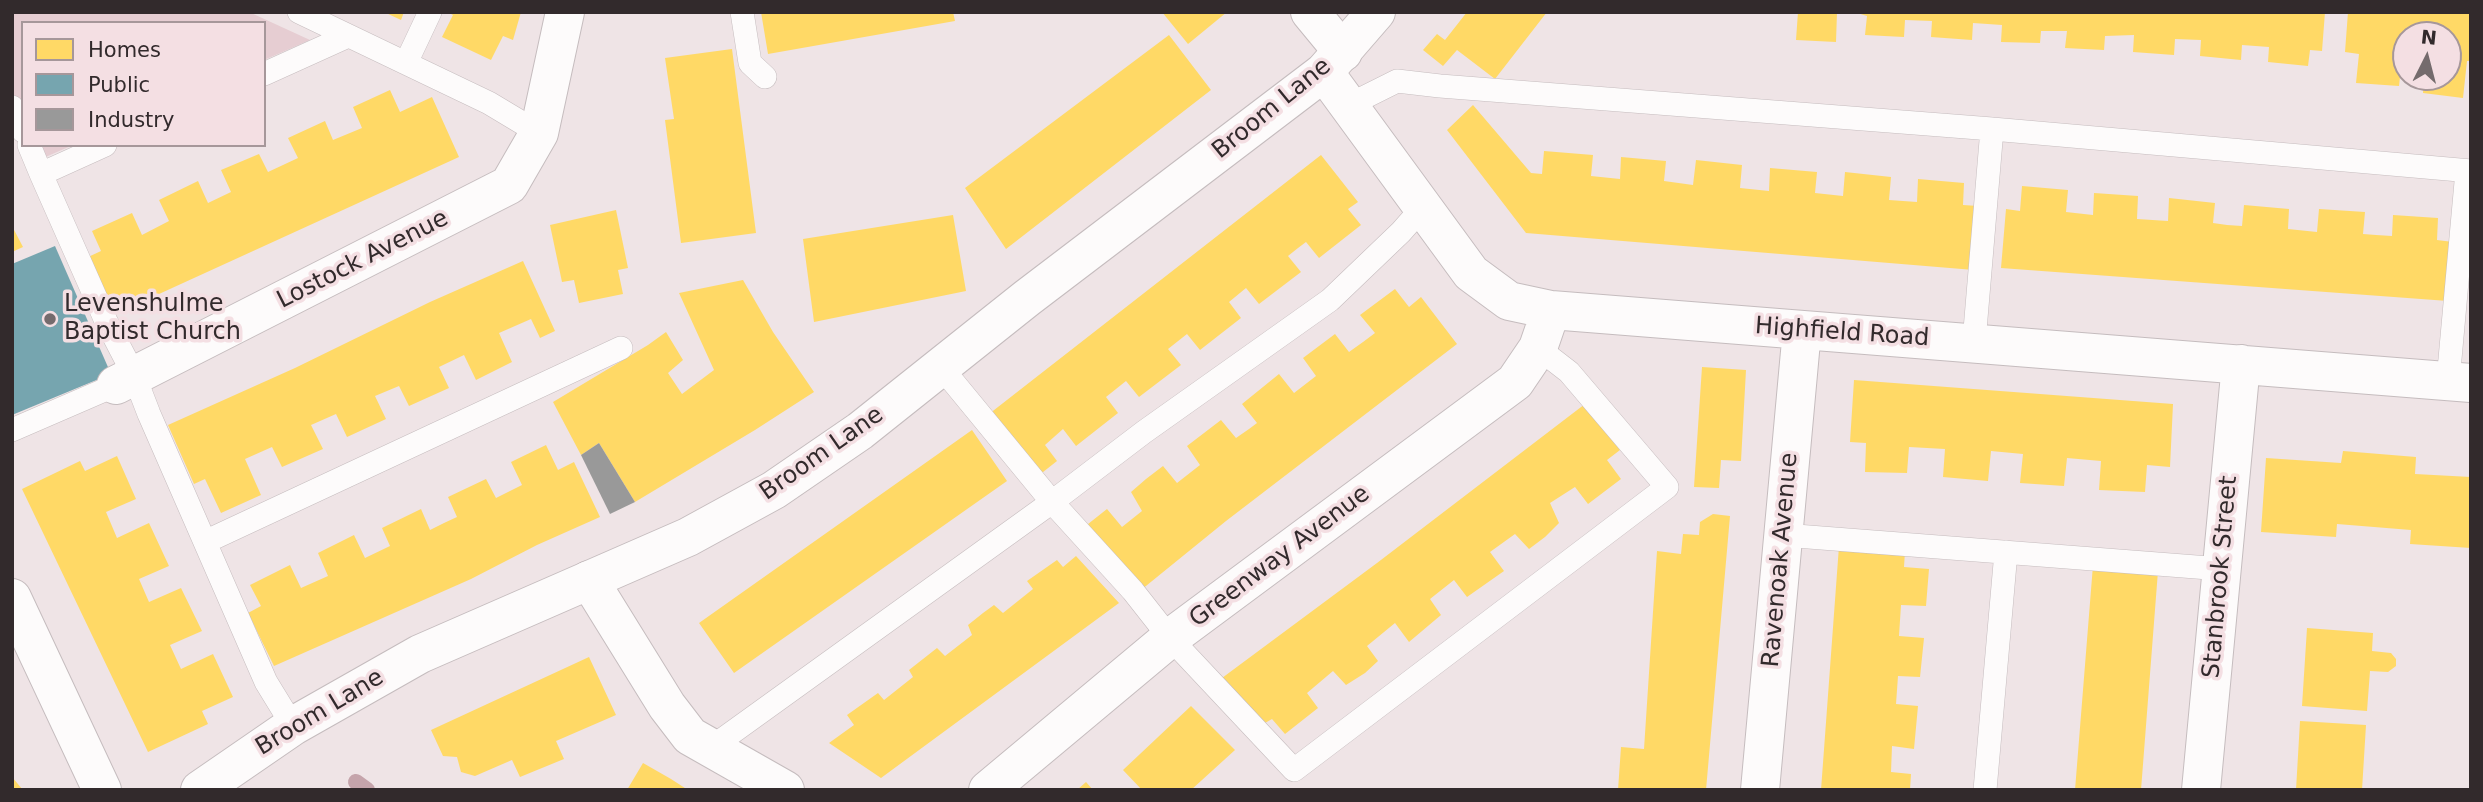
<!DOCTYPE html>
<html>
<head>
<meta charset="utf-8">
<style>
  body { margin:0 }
  #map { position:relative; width:2483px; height:802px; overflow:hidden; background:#efe4e6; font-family:"DejaVu Sans",sans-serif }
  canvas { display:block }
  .frame { position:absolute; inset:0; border:14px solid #322a2c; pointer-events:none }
  .legend { position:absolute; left:21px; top:21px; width:245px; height:126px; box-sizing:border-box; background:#f4dfe3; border:2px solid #a6979a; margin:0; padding:9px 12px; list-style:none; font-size:21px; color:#322a2c }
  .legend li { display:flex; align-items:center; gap:14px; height:35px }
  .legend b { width:35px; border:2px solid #a6979a }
  .north { position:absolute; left:2392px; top:21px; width:70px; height:70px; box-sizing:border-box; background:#f4dfe3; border:2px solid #a6979a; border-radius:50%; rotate:6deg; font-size:19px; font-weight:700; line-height:28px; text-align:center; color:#322a2c }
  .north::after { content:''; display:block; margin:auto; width:24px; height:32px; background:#746b6d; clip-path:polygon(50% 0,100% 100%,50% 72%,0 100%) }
</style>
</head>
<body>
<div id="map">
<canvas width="2483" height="802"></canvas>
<div class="frame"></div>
<ul class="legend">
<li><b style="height:19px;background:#ffd966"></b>Homes</li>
<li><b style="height:19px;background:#76a5af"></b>Public</li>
<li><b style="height:19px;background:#999"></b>Industry</li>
</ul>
<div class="north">N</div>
</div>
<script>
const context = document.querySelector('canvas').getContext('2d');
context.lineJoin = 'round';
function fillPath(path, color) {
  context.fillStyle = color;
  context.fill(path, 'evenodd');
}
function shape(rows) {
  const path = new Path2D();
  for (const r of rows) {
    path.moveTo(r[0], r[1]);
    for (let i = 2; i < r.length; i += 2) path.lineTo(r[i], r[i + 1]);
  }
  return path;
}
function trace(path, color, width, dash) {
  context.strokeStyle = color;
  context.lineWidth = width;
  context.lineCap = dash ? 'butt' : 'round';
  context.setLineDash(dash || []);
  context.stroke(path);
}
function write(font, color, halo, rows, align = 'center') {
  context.font = font + ' "DejaVu Sans",sans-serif';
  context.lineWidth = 7;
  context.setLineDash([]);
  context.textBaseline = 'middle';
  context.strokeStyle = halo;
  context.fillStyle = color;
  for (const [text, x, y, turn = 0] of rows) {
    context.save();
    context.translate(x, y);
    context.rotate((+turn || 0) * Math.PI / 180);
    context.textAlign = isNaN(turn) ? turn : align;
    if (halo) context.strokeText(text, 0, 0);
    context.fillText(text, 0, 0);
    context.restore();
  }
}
fillPath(shape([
  [12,12,249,12,310,40,264,60,264,23,23,23,23,115,12,90],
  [35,145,73,145,41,159]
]), '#e6cdd2');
fillPath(shape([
  [384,12,404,12,401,20],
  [447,12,521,12,513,40,503,36,491,60,442,37,453,15],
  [761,12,953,12,955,21,768,54],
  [1162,12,1227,12,1188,44],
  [1467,12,1547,12,1495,79,1457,50,1443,66,1423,50,1437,34,1445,40],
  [1798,12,1837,12,1836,42,1796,40],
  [1854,12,2325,12,2322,51,2310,50,2308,66,2268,62,2269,47,2242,45,2241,60,2200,56,2201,40,2175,39,2174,55,2133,52,2134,35,2105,36,2104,50,2065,48,2067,31,2041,31,2040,43,2001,42,2002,25,1973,23,1972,40,1931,37,1932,21,1905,20,1904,37,1865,35,1867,16],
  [2348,12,2471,12,2471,61,2467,61,2463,98,2423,93,2424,77,2448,77,2448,35,2406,35,2406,59,2402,59,2399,86,2356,83,2359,54,2345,52],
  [1169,35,1211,90,1006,249,965,188],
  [732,49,756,233,681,243,665,120,674,119,665,58],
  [390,90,400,112,432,97,459,157,113,315,86,258,101,251,92,231,132,213,142,235,169,221,159,200,198,181,208,203,231,192,221,170,259,154,268,172,298,158,288,138,325,121,333,140,362,128,353,107],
  [1473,105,1531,173,1542,174,1544,151,1593,155,1591,176,1620,179,1621,157,1666,161,1664,181,1693,185,1696,160,1742,165,1740,188,1769,191,1770,168,1817,172,1815,193,1843,196,1845,172,1891,177,1889,200,1917,202,1918,179,1964,183,1963,205,1978,206,1974,270,1526,233,1447,130],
  [1321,155,1358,202,1348,209,1361,225,1319,258,1306,242,1298,248,1288,256,1301,272,1259,304,1246,288,1229,302,1241,318,1200,350,1187,334,1168,349,1181,365,1139,397,1126,381,1106,397,1118,413,1076,446,1063,429,1045,445,1057,461,1038,476,989,414],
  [2022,186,2068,190,2066,212,2093,215,2094,193,2138,196,2137,219,2168,221,2169,198,2215,203,2213,223,2227,225,2242,226,2244,205,2289,209,2288,229,2317,232,2319,209,2365,212,2363,234,2376,235,2392,236,2393,215,2438,218,2437,240,2453,242,2448,301,2001,268,2006,209,2020,211],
  [616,210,628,268,618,270,623,294,579,303,574,280,562,282,550,225],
  [953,215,966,291,814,322,803,239],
  [12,226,23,247,12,252],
  [523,261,555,331,540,338,531,319,499,333,512,362,476,380,464,355,439,367,449,388,409,406,399,386,375,396,386,419,347,437,336,414,311,425,323,449,282,467,272,447,245,459,261,495,221,513,205,479,194,484,168,425,295,368,430,302],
  [743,280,773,332,814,392,755,430,635,502,599,443,581,455,553,402,648,345,666,332,683,360,668,373,682,394,714,370,679,293],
  [1395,289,1409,307,1421,297,1457,344,1226,521,1141,590,1083,528,1107,509,1122,527,1142,511,1131,492,1146,479,1163,466,1177,483,1200,465,1187,446,1221,420,1236,438,1249,429,1257,423,1242,404,1279,374,1294,393,1316,376,1303,358,1335,334,1349,352,1363,342,1375,333,1360,315],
  [1702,367,1746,370,1741,461,1721,460,1719,488,1694,487],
  [1854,380,2173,404,2170,467,2147,465,2145,492,2099,490,2101,461,2067,458,2064,486,2020,483,2023,454,1991,451,1988,481,1943,477,1945,449,1909,447,1907,473,1865,472,1866,443,1850,442],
  [1585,404,1620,450,1607,460,1621,479,1588,504,1575,487,1550,503,1559,523,1545,537,1529,549,1515,534,1490,552,1504,571,1467,597,1454,580,1430,599,1441,615,1409,642,1395,623,1367,646,1378,661,1365,673,1346,685,1333,671,1307,693,1318,708,1285,734,1272,719,1265,723,1222,678,1377,563],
  [972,430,1007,481,734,673,699,623],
  [546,445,558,470,574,462,600,517,537,545,471,579,274,666,248,613,261,606,250,585,290,565,301,588,328,576,318,553,354,535,365,558,390,546,382,528,421,509,430,530,444,523,457,517,448,497,486,479,496,498,522,485,511,462],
  [2343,451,2416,457,2415,474,2471,477,2471,548,2410,544,2411,530,2337,524,2336,537,2261,532,2266,458,2341,463],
  [117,456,136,499,106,512,117,538,149,523,169,566,139,579,149,602,181,588,202,631,170,645,181,669,213,654,233,697,202,711,208,724,148,752,22,489,80,461,85,471],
  [1713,514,1730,516,1706,790,1618,790,1621,747,1644,749,1657,551,1681,554,1683,534,1699,535,1700,522],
  [1839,546,1905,551,1904,567,1929,569,1926,606,1901,605,1899,636,1924,638,1920,677,1898,676,1896,704,1918,706,1914,749,1892,746,1891,772,1911,774,1910,790,1821,790],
  [1076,556,1119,603,881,778,829,743,854,725,847,715,878,693,884,700,913,677,909,670,937,648,945,656,972,635,968,625,983,613,994,605,1003,613,1033,589,1027,581,1057,560,1063,567],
  [2093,565,2158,571,2141,790,2075,790],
  [2307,628,2373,633,2372,651,2391,653,2396,659,2396,666,2388,672,2370,671,2367,711,2302,706],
  [589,657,616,715,556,741,564,759,520,777,512,760,475,776,461,772,457,757,443,756,431,730],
  [1191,706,1235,750,1191,790,1142,790,1123,770],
  [2300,721,2366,725,2362,790,2296,790],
  [643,763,671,779,688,790,627,790],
  [12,777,23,790,12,790],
  [1086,782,1093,790,1077,790]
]), '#ffd966');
fillPath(shape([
  [55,246,111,374,12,415,12,264]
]), '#76a5af');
fillPath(shape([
  [599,443,635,502,610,514,581,455]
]), '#999');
trace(shape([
  [356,782,367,790]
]), '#c5a4ab', 16);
const lane = shape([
  [299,12,489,103,539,133],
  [742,12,750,63,765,77],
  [406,63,430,12],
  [264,74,348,36],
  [1349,105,1397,81,1440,86,1992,129,2471,171],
  [12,107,23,131],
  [29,145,41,174,105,145],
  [41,174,106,321,134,375,149,414,266,682,293,726],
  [1974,342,1992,129],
  [941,367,1052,502,1133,591,1170,638,1294,770,1667,487,1569,372,1538,348],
  [2448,381,2467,171],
  [12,430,116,385],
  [1783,535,2222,569],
  [205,542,621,348],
  [712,747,1052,502,1144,432,1330,300,1401,232,1423,207],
  [1985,790,2006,552]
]);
const street = shape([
  [1310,12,1343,52],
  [1324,72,1471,273,1509,301,1551,310,2471,383],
  [116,385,509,185,539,133,565,12],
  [589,580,667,706,690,736,785,790],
  [12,598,102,790],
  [988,790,1170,638,1515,382,1538,348,1551,310],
  [1760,790,1802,330],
  [2201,790,2241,364]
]);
const secondary = shape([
  [200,790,293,726,420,654,688,537,774,490,860,431,1027,298,1324,72,1376,12]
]);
trace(lane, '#c5bcbe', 24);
trace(street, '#c5bcbe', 40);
trace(secondary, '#c5bcbe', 40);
trace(lane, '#fdfbfb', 23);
trace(street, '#fdfbfb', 38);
trace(secondary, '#fdfbfb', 38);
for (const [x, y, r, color] of [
  [50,319,7,"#746b6d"]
]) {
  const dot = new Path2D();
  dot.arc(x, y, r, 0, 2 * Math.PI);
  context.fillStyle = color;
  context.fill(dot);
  trace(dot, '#f4dfe3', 2.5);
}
write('24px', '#322a2c', '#f4dfe3', [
  ["Broom Lane",1272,109,-39],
  ["Lostock Avenue",363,260,-27],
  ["Highfield Road",1842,333,4],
  ["Broom Lane",822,454,-35],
  ["Greenway Avenue",1280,557,-37],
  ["Ravenoak Avenue",1781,560,-85],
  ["Stanbrook Street",2221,577,-85],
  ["Broom Lane",320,713,-31]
]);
write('24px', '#322a2c', '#f4dfe3', [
  ["Levenshulme",64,305],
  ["Baptist Church",64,333]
], 'left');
</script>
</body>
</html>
